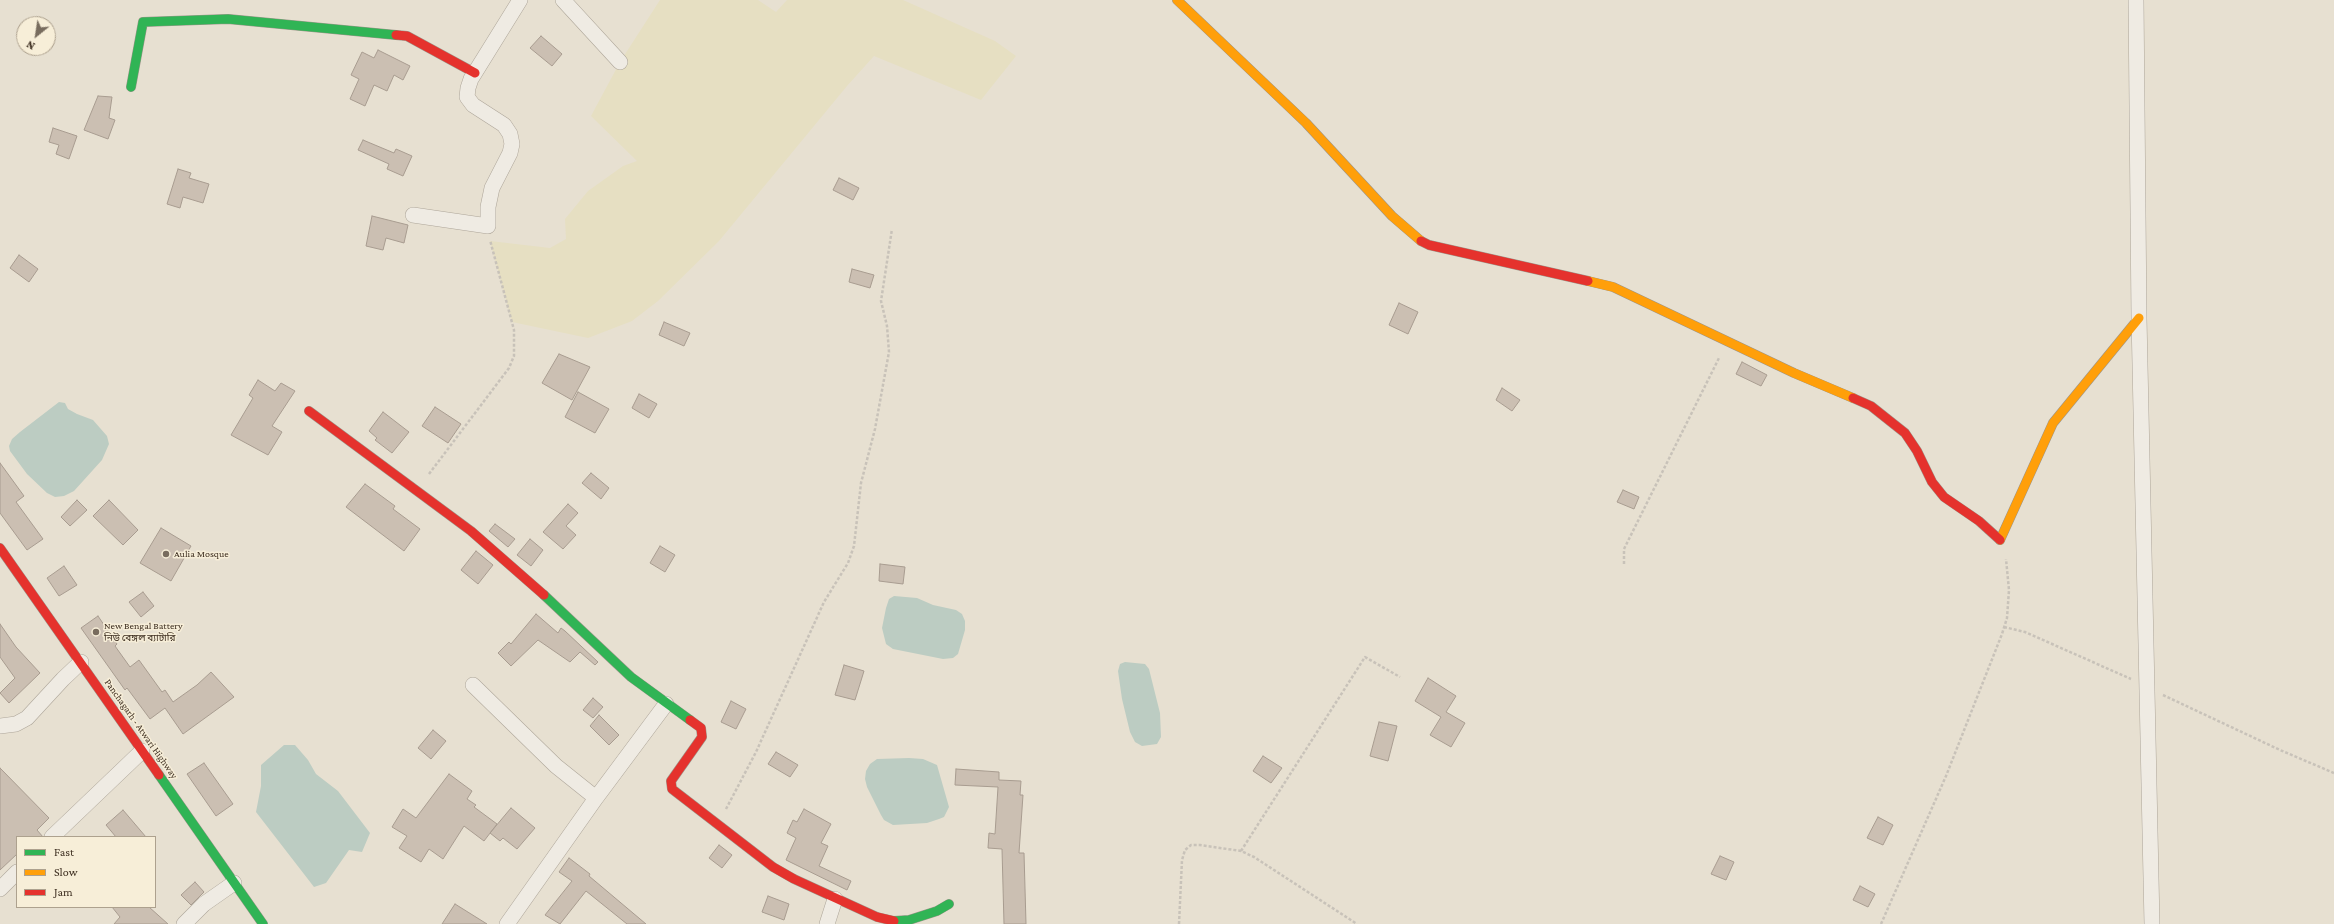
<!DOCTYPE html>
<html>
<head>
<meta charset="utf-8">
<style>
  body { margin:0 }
  #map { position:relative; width:2334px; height:924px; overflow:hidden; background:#e7e0d1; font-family:"Crimson Pro",serif }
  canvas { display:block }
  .legend { position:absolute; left:16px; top:836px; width:140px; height:72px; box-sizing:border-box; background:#f7eed8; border:1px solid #ada18e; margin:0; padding:5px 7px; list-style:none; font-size:12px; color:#3d2e20 }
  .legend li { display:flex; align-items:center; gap:8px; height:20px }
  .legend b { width:20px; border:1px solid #ada18e }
  .north { position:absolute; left:16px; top:16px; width:40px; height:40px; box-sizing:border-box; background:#f7eed8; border:1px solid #ada18e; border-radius:50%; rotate:210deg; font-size:11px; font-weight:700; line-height:16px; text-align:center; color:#3d2e20 }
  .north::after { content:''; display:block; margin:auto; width:14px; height:18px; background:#786c5e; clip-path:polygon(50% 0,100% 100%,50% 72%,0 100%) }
</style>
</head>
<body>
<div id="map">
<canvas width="2334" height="924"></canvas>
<ul class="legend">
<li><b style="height:5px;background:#30b455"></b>Fast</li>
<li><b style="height:5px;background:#ff9f0a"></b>Slow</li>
<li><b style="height:5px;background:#e5322d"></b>Jam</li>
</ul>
<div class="north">N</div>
</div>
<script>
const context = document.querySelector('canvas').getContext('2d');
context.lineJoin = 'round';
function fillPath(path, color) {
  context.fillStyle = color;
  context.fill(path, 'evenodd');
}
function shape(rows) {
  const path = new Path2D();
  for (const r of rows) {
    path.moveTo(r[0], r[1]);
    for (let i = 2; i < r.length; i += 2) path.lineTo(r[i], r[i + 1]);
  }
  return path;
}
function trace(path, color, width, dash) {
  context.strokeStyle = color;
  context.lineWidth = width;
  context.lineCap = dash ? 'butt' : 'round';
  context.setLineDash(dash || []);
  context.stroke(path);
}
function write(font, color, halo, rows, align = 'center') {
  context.font = font + ' "Crimson Pro","Noto Sans Bengali",serif';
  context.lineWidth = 3;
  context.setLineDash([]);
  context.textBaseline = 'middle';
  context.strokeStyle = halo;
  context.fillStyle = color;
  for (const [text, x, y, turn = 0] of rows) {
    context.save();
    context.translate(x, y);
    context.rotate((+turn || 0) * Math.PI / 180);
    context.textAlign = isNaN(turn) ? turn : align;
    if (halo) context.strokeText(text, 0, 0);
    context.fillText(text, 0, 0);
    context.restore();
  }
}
fillPath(shape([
  [660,0,758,0,776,12,787,0,903,0,995,41,1016,56,981,100,874,56,847,86,719,241,658,301,632,321,588,338,512,322,490,241,550,248,566,239,565,219,588,191,623,166,637,161,591,116,620,62]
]), '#e6dfc2');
fillPath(shape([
  [59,402,65,403,68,409,77,414,93,420,107,436,109,444,102,460,74,491,64,496,55,497,47,493,27,474,10,451,9,446,12,439,20,432],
  [894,596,917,598,933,605,956,610,962,614,965,621,965,630,958,654,953,658,943,659,893,649,886,644,882,628,886,608,889,599],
  [1125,662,1145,664,1149,669,1160,713,1161,737,1157,744,1142,746,1135,742,1130,732,1122,699,1118,671,1120,664],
  [284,745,295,745,308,760,316,774,338,791,370,833,362,852,349,850,326,883,314,887,256,812,261,786,261,765],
  [909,758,923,759,937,765,949,807,944,817,939,819,927,823,893,825,884,820,881,815,867,787,865,779,866,771,870,764,877,759]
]), '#bcccc2');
const building = shape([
  [541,36,562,54,552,66,530,48,541,36],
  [378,50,410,66,403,80,394,75,387,91,374,85,365,106,350,99,359,79,351,75,362,52,374,58,378,50],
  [98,96,112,97,109,118,115,120,108,139,84,130,98,96],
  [53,128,77,136,69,159,56,154,59,145,49,142,53,128],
  [363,140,394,153,396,149,412,156,403,176,387,169,389,164,358,150,363,140],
  [178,169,191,173,189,178,209,184,203,203,183,197,180,208,167,204,178,169],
  [839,178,859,188,853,200,833,190,839,178],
  [372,216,408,225,404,243,386,238,383,250,366,246,372,216],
  [19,255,38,269,29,282,10,268,19,255],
  [852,269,874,275,870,288,849,282,852,269],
  [1399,303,1418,312,1408,334,1389,325,1399,303],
  [664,322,690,333,684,346,659,335,664,322],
  [559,354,590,367,572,400,542,383,559,354],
  [1742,362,1767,375,1761,386,1736,374,1742,362],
  [258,380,275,391,281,383,295,391,272,426,282,432,268,455,231,435,253,398,249,395,258,380],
  [1502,388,1520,400,1512,411,1496,400,1502,388],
  [578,392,609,409,595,433,565,417,578,392],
  [639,394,657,404,649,418,632,408,639,394],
  [435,407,461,424,448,443,422,426,435,407],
  [383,412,409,432,392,453,375,440,377,438,369,431,383,412],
  [0,463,24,496,16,502,43,539,27,550,0,513,0,463],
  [591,473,609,488,601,499,582,483,591,473],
  [365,484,395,506,393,509,420,529,404,551,346,507,365,484],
  [1623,490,1639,497,1634,509,1617,502,1623,490],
  [77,500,87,510,70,526,61,517,77,500],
  [109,500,138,530,123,545,93,516,109,500],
  [568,504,578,513,566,526,576,535,563,549,543,532,568,504],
  [495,524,515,539,508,547,489,531,495,524],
  [161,528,191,546,171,581,140,563,161,528],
  [530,539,543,550,531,566,517,555,530,539],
  [660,546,675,555,665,572,650,563,660,546],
  [476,551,493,565,478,584,461,570,476,551],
  [880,564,905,567,903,584,879,581,880,564],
  [64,566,77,585,59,596,47,578,64,566],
  [143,592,154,606,141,617,129,602,143,592],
  [536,614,558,633,561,628,565,631,598,662,595,665,580,652,570,662,538,640,511,666,498,653,509,642,511,644,536,614],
  [98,616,117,644,115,646,130,667,139,660,162,692,165,690,173,702,197,685,211,672,234,697,183,734,165,708,150,719,127,688,125,690,81,628,98,616],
  [0,624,16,647,40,673,9,703,0,693,15,678,0,657,0,624],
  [844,665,864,671,855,700,835,695,844,665],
  [1428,678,1456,696,1446,712,1465,723,1451,747,1430,735,1441,717,1415,701,1428,678],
  [593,698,603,707,593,718,583,710,593,698],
  [731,701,746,709,736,729,721,722,731,701],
  [599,715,619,735,609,745,590,726,599,715],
  [1379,722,1397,726,1388,761,1370,756,1379,722],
  [433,730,446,741,431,759,418,748,433,730],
  [776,752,798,765,790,777,768,764,776,752],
  [1263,756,1282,768,1271,783,1253,771,1263,756],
  [204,763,233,804,216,816,187,774,204,763],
  [0,768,49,818,37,830,43,837,17,837,17,854,0,870,0,768],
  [956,769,999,772,999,780,1021,781,1020,795,1023,795,1019,853,1024,853,1026,924,1004,924,1002,849,988,848,989,833,995,834,998,787,955,785,956,769],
  [449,774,472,791,467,799,476,805,474,807,497,824,484,841,464,826,443,859,429,849,421,862,399,848,407,836,392,827,403,809,416,818,449,774],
  [511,808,535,828,517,849,503,838,500,841,490,833,511,808],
  [804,809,831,824,821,843,828,846,819,866,851,881,847,890,786,860,796,838,787,833,793,820,797,822,804,809],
  [123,810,146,837,116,837,106,825,123,810],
  [1878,817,1893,825,1883,845,1867,838,1878,817],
  [719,845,732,855,722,868,709,858,719,845],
  [1720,856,1734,862,1726,880,1711,874,1720,856],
  [569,858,590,874,589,876,646,924,627,924,586,891,560,924,545,915,572,881,559,872,569,858],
  [195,882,204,892,191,905,181,895,195,882],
  [1860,886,1875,894,1868,907,1853,900,1860,886],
  [768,896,789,904,784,920,762,912,768,896],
  [455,904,487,924,442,924,455,904],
  [112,907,149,907,168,924,114,924,120,917,112,907]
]);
fillPath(building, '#cbbfb2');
trace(building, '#a89c90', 1);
const street = shape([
  [563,0,620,62],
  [2136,0,2139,318,2152,924],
  [413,215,488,226,488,207,492,188,510,153,512,144,510,134,504,125,473,105,467,97,468,88,471,79,520,0],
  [473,685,556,766,596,798],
  [0,726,16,724,27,718,63,679,81,662],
  [52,837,142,751],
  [0,889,17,872],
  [184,924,204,904,234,883],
  [507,924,596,798,666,704],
  [827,924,835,899]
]);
const fast = shape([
  [131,87,143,22,228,19,396,35],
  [544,595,631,677,690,720],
  [159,775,263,924],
  [894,921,909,920,937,911,949,904]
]);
const slow = shape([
  [1177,0,1306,123,1392,216,1421,241],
  [1588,281,1613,287,1794,373,1853,398],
  [2000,540,2053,423,2139,318]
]);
const jam = shape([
  [396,35,407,36,475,73],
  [1421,241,1429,245,1588,281],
  [1853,398,1871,406,1905,433,1917,451,1932,482,1944,497,1979,521,2000,540],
  [309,411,471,531,544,595],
  [0,548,159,775],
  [690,720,701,728,702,737,671,781,672,789,773,867,794,879,877,917,894,921]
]);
trace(street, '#ada599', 16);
trace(fast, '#9c958a', 10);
trace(slow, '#9c958a', 10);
trace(jam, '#9c958a', 10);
trace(shape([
  [429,474,509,368,514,356,514,330,490,240],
  [1624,564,1624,549,1719,358],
  [2004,627,2025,632,2131,679],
  [2163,695,2280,750,2334,773],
  [726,809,756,752,824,602,848,563,854,546,861,483,875,429,889,352,887,326,881,301,892,229],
  [1241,851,1365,657,1400,677],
  [1179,924,1182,860,1185,850,1191,845,1200,845,1241,851,1254,857,1357,924],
  [1881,924,1946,776,2002,634,2007,618,2009,590,2006,559]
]), '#c8c2b9', 2.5, [3, 2]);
trace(street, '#efebe3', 15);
trace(fast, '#30b455', 9);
trace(slow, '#ff9f0a', 9);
trace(jam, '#e5322d', 9);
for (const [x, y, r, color] of [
  [166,554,4,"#786c5e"],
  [96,632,4,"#786c5e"]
]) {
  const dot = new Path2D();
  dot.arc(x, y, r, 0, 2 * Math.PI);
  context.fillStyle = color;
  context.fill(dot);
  trace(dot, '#f7eed8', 1.5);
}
write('10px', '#3d2e20', '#f7eed8', [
  ["Aulia Mosque",174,554],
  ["New Bengal Battery",104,626],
  ["নিউ বেঙ্গল ব্যাটারি",104,638]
], 'left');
write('10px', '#3d2e20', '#f7eed8', [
  ["Panchagarh - Atwari Highway",141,729,55]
]);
</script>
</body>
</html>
